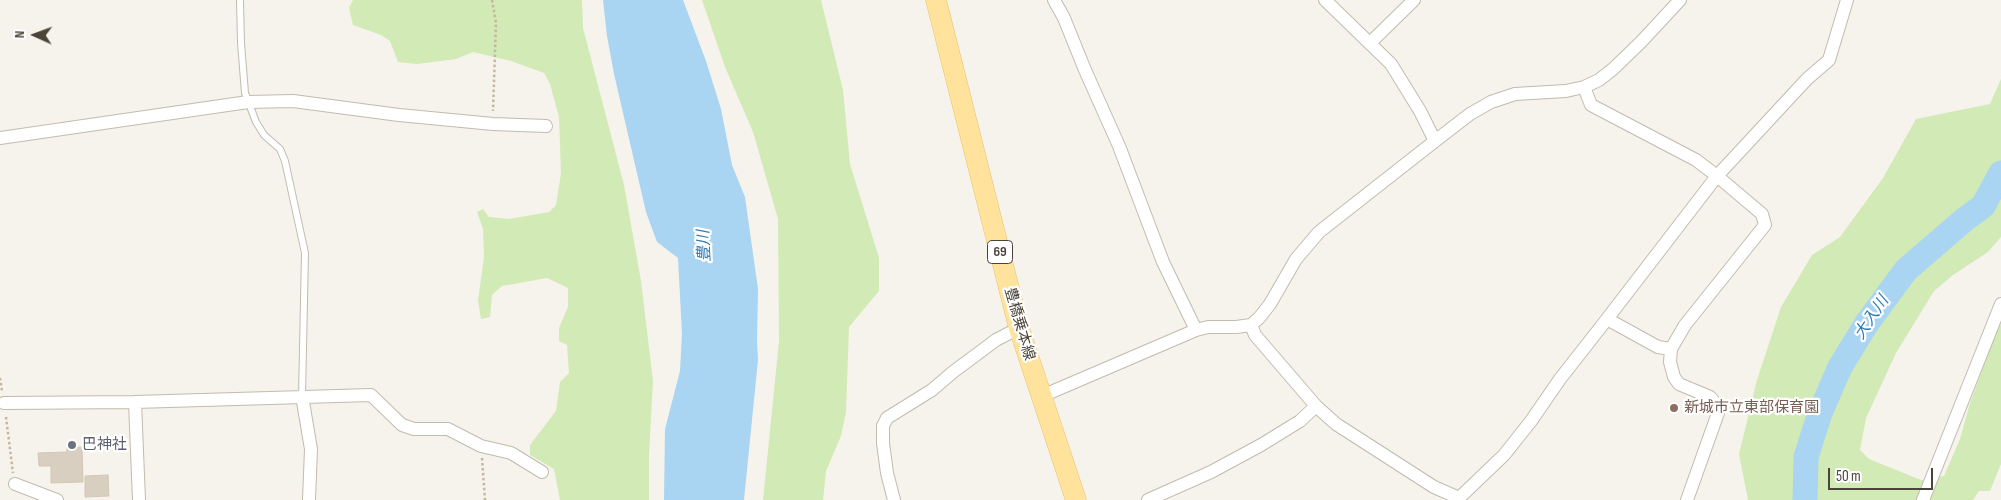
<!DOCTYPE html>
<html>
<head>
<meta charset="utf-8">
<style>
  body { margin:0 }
  #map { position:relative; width:2001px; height:500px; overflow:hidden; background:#f6f3ec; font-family:"Sofia Sans Condensed",sans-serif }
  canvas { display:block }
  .north { position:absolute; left:10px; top:10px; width:50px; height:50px; -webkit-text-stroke:4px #fff; paint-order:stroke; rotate:272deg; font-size:14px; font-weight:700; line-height:20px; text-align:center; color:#4b4439 }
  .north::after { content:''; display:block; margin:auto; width:18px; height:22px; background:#4b4439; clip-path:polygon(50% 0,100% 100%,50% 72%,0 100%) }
  .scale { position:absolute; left:1828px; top:468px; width:105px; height:22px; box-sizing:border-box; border:2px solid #4b4439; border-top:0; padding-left:6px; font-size:15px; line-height:18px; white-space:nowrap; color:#4b4439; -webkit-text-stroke:4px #fff; paint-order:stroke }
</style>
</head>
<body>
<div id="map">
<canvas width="2001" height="500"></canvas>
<div class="north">N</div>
<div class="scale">50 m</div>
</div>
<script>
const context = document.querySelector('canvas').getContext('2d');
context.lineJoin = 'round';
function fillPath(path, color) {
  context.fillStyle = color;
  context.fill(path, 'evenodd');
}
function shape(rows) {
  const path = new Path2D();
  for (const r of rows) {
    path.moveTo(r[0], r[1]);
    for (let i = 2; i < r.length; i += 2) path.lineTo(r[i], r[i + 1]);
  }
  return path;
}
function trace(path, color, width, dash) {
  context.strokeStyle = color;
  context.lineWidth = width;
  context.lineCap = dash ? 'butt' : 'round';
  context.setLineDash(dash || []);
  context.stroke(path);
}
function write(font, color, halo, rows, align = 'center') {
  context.font = font + ' "Sofia Sans Condensed","Noto Sans JP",sans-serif';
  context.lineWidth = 4.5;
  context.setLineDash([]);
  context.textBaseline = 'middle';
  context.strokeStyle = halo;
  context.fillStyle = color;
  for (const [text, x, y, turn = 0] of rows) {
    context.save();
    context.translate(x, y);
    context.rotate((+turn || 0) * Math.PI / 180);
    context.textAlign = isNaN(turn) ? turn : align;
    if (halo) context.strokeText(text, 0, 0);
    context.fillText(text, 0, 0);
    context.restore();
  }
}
fillPath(shape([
  [353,0,582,0,583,28,624,185,641,281,653,381,649,455,649,500,560,500,554,469,530,455,530,445,556,411,560,382,569,373,567,345,559,341,559,328,568,307,568,288,547,278,502,286,492,295,490,317,481,319,478,300,484,257,483,229,477,212,483,209,489,217,509,219,549,212,556,205,561,173,559,117,550,84,544,73,511,61,473,52,456,59,417,64,398,62,390,41,381,35,353,25,349,8],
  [702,0,821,0,843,90,850,164,879,258,879,291,849,327,846,412,841,436,826,471,823,500,763,500,779,341,778,219,753,132,725,67],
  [2001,79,2001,237,1988,252,1953,275,1934,291,1896,353,1866,418,1860,450,1869,459,1921,480,1944,476,1960,439,1970,403,1995,335,2001,324,2001,464,1990,491,1979,491,1973,500,1748,500,1739,454,1757,380,1781,307,1812,255,1840,237,1883,178,1916,119,1990,104]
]), '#d2eab5');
fillPath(shape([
  [603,0,683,0,706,61,721,109,732,165,745,197,758,289,757,341,758,360,744,500,664,500,665,429,680,371,682,334,678,258,657,242,646,212,614,74,607,36]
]), '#a9d4f2');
trace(shape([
  [1805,500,1806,457,1820,413,1840,367,1867,323,1906,270,1964,220,1983,206,2001,173]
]), '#a9d4f2', 25);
const building = shape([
  [82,447,83,482,51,483,51,466,39,466,38,453,67,452,67,448,82,447],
  [108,475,109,496,85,497,85,476,108,475]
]);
fillPath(building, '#d8cfc1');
trace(building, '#d3c7b4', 1);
const lane = shape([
  [240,0,241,43,245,93,256,122,264,135,280,149,285,161,305,253,302,396]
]);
const street = shape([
  [1054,0,1064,18,1085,70,1119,146,1163,262,1196,330],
  [1325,0,1391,64,1420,111,1435,141],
  [1370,43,1414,0],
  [1584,87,1591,105,1696,160,1717,176,1762,214,1765,225,1685,325,1671,349,1670,362,1674,377,1679,384,1710,397,1717,405,1718,413,1687,500],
  [0,138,248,102,293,101,399,115,493,124,546,126],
  [1607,319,1717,176,1807,79,1829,60,1847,0],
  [1251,325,1255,335,1316,406,1336,424,1434,487,1459,498],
  [302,396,311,449,309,500],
  [1042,396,1196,330,1208,327,1236,327,1251,325,1259,318,1270,304,1296,259,1319,232,1435,141,1470,114,1491,102,1515,94,1566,91,1584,87,1599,80,1613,69,1641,42,1680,0],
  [135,402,139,500],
  [4,403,135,402,371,395,402,425,414,429,448,429,481,446,511,453,542,472],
  [15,484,57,500],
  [894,500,887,473,883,443,883,426,887,418,932,390,953,372,996,340,1019,328],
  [1148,500,1211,472,1261,445,1300,421,1316,406],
  [1457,500,1504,455,1531,421,1560,379,1607,319,1658,347,1671,349],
  [1923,500,2001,304]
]);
const primary = shape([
  [936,0,1019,328,1076,500]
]);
trace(lane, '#c2bbae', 8);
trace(street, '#c2bbae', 14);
trace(primary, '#e6c16a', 21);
trace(shape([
  [492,0,496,23,493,111],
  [0,378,2,391],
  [6,417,13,473],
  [482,458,485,500]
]), '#c4b79f', 2.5, [2.5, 2.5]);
trace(lane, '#fff', 6);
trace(street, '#fff', 12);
trace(primary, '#ffe39c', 20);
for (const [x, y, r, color] of [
  [1674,408,5,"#8d6e63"],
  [72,445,5,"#6b7280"]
]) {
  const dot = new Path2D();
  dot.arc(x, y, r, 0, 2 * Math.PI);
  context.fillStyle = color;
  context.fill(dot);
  trace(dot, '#fff', 2);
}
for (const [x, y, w] of [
  [1000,252,25]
]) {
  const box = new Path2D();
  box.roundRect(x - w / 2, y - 11.5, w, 23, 4);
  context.fillStyle = '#fff';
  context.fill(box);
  trace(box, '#4b4439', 1);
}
write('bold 14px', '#4b4439', null, [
  ["69",1000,252]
]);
write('15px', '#4b4439', '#fff', [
  ["豊橋乗本線",1019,324,74]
]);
write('15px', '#785e54', '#fff', [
  ["新城市立東部保育園",1684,408]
], 'left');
write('15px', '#5b616d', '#fff', [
  ["巴神社",82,445]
], 'left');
write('italic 16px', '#2e7ab2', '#fff', [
  ["豊川",705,246,-93],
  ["大入川",1872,318,-56]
]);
</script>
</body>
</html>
